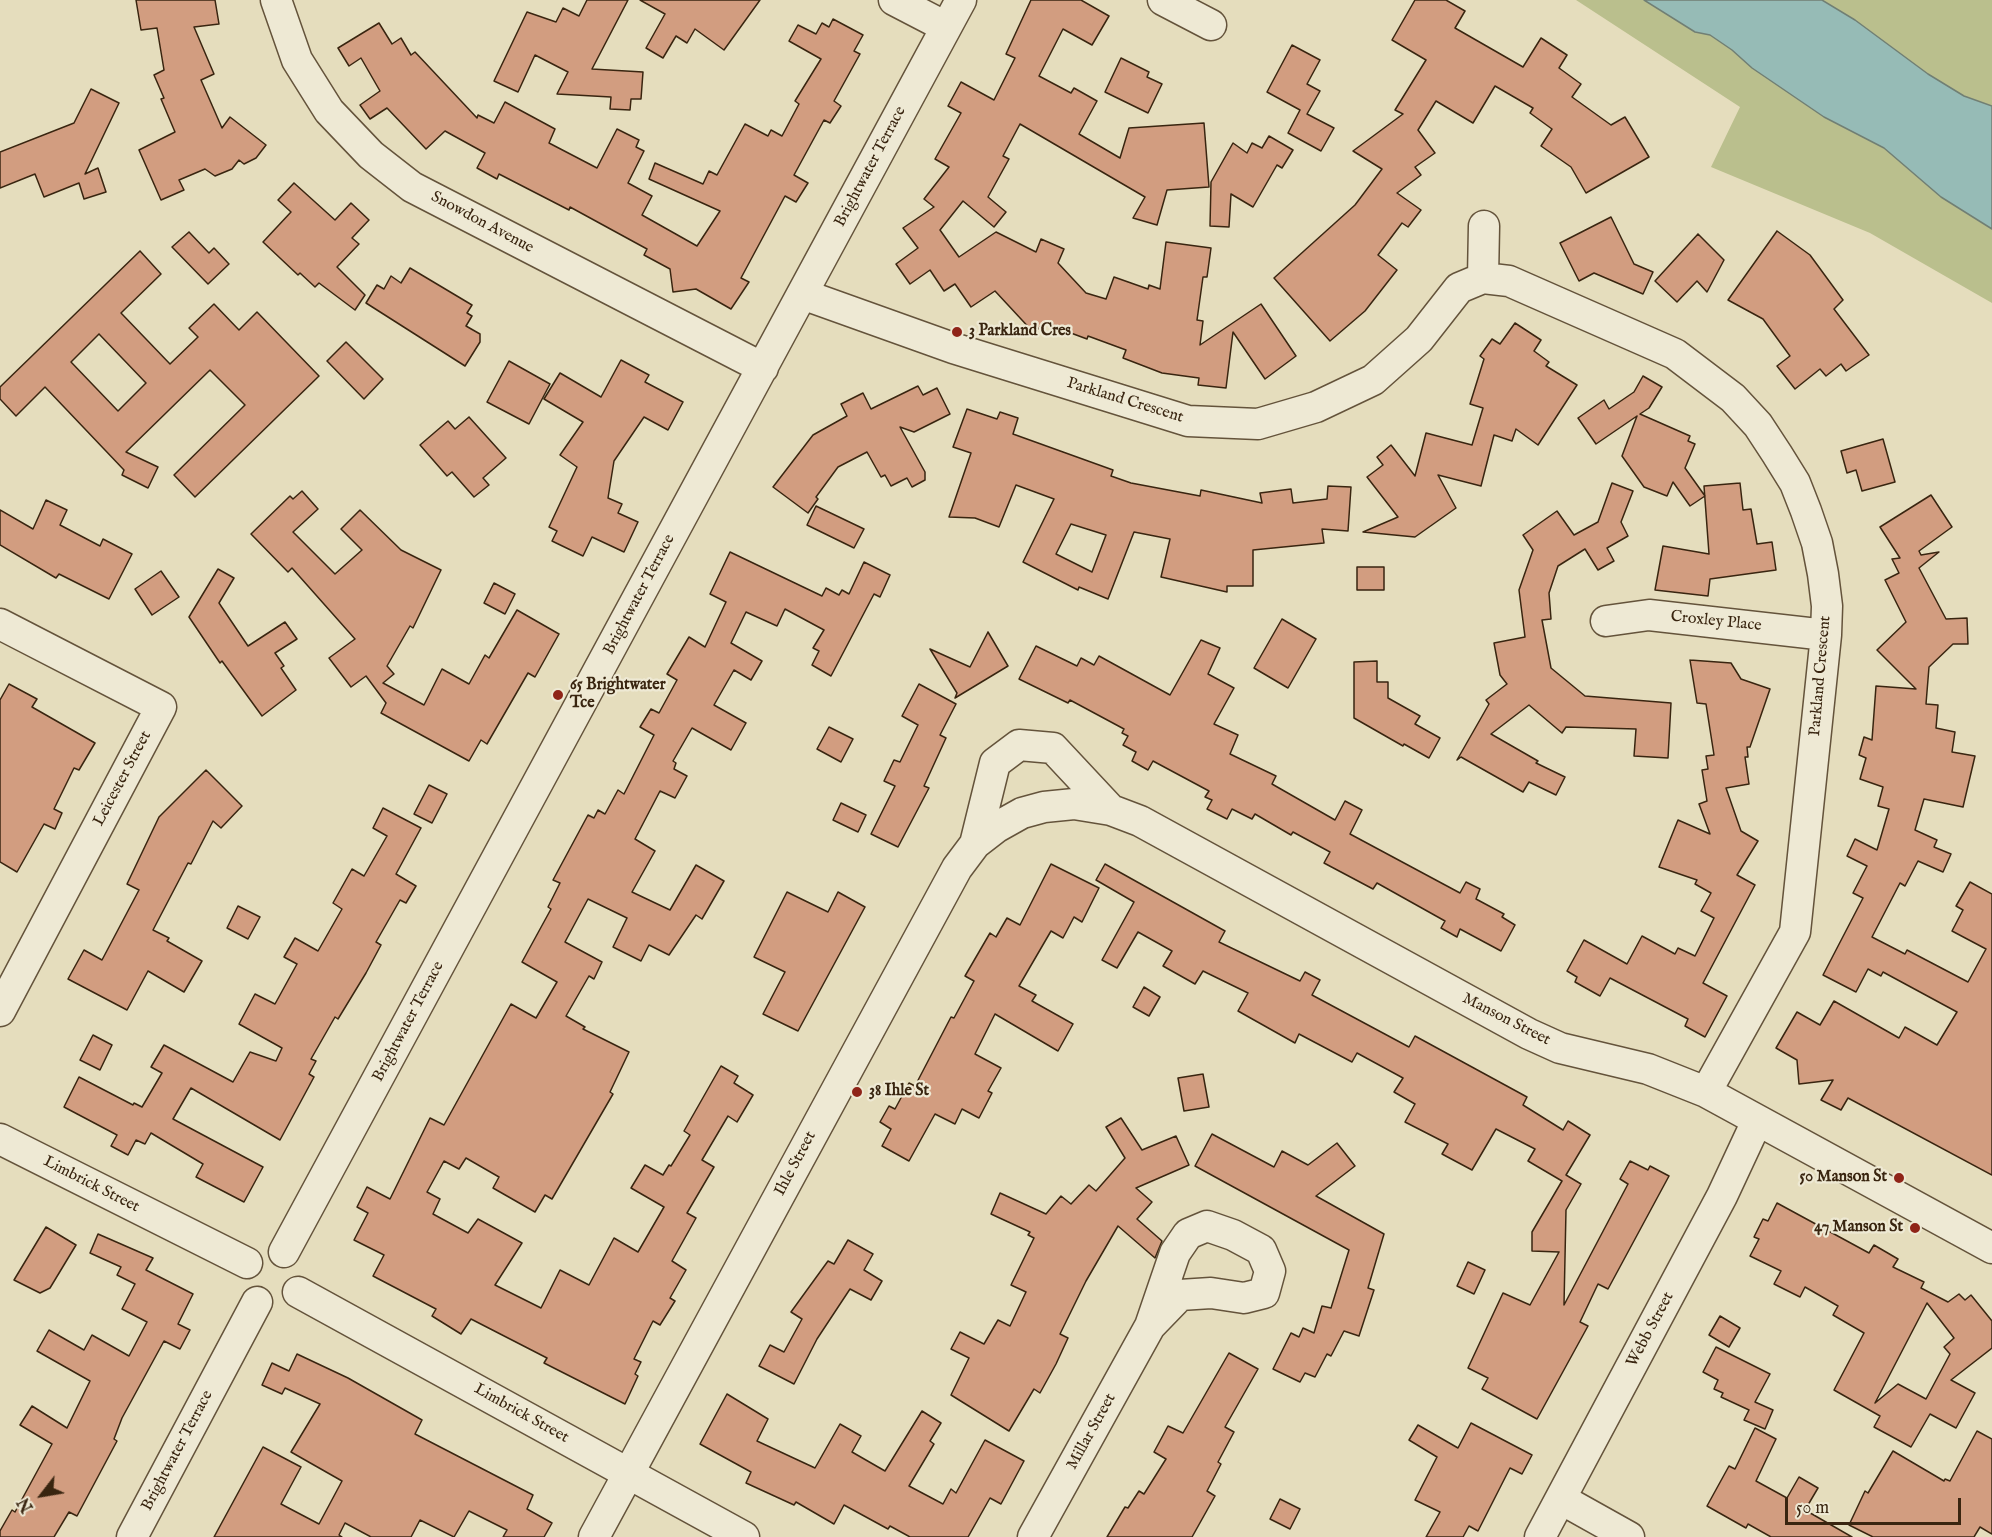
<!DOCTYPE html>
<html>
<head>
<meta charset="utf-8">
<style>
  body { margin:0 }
  #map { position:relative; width:1992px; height:1537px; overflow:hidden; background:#e5ddbd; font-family:"IM FELL English",serif }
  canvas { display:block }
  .north { position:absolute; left:12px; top:1465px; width:60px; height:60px; -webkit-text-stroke:4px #eee9d4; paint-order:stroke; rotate:239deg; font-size:16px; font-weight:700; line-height:24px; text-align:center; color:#392510 }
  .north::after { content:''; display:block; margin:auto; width:21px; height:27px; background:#392510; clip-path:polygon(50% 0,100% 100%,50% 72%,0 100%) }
  .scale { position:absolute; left:1785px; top:1498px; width:176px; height:27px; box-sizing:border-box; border:3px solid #392510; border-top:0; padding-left:8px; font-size:18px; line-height:21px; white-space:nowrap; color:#392510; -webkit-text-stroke:4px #eee9d4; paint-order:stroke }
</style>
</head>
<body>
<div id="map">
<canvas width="1992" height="1537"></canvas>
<div class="north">N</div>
<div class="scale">50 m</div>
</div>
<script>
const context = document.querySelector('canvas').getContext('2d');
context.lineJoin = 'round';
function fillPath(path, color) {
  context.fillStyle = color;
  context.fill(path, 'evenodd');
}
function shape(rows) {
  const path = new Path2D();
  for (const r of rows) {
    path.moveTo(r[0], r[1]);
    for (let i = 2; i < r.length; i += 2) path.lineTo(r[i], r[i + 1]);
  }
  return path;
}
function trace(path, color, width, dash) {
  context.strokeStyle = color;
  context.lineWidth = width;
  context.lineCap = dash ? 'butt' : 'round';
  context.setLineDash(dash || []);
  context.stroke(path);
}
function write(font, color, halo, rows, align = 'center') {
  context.font = font + ' "IM FELL English",serif';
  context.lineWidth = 4.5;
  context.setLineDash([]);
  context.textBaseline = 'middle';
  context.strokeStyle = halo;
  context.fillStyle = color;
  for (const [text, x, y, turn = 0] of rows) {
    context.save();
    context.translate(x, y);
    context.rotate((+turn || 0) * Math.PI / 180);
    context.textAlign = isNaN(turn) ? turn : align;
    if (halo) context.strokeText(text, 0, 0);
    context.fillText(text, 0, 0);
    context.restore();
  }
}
fillPath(shape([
  [1576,0,1992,0,1992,303,1870,233,1711,167,1740,107]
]), '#babf8d');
const water = shape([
  [1644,0,1822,0,1855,20,1928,74,1964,96,1992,106,1992,229,1941,197,1884,148,1824,117,1752,68,1732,50,1710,35,1695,32,1644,0]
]);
fillPath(water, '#96bbb6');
trace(water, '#717f74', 1.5);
const building = shape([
  [136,0,215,0,219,24,194,27,214,74,201,80,222,128,230,117,266,145,256,158,244,164,239,160,232,169,215,176,205,169,179,180,184,190,161,200,139,150,175,132,161,99,164,98,154,75,164,70,157,28,141,30,136,0],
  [587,0,628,0,592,69,643,72,641,99,631,99,630,110,610,109,611,97,557,94,568,72,535,55,518,92,494,81,527,12,556,22,563,8,579,16,587,0],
  [640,0,760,0,724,50,695,29,687,43,676,36,663,58,646,48,665,14,640,0],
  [1031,0,1081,0,1109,16,1092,45,1063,29,1039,76,1071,93,1074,88,1097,101,1079,134,1120,158,1129,128,1204,123,1209,187,1167,190,1157,225,1133,218,1145,197,1020,124,1003,156,1009,159,988,197,1006,212,994,227,963,201,940,230,959,257,996,232,1036,252,1041,239,1064,249,1058,263,1086,293,1106,299,1114,277,1148,289,1149,285,1160,289,1166,242,1211,248,1207,277,1203,277,1197,320,1203,321,1200,345,1261,304,1296,356,1265,379,1233,332,1226,388,1198,385,1199,378,1162,373,1123,358,1126,350,1088,336,1087,339,1044,323,1034,333,995,291,971,307,955,284,944,291,930,270,910,284,896,264,918,248,903,228,934,207,924,199,949,167,935,159,961,113,948,106,961,82,994,100,1015,58,1006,54,1031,0],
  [1415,0,1446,0,1465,11,1455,28,1523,67,1541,38,1567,55,1559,68,1581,84,1572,97,1611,125,1625,117,1649,157,1586,193,1571,167,1541,146,1552,129,1530,113,1533,108,1495,86,1473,123,1436,101,1418,130,1435,153,1415,167,1421,175,1397,193,1421,210,1408,227,1402,223,1378,255,1397,270,1365,311,1330,341,1274,278,1355,205,1382,169,1353,151,1403,114,1395,110,1426,60,1392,40,1415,0],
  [833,19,863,35,854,51,860,54,834,101,841,106,830,123,824,120,794,175,808,183,796,202,785,196,741,278,749,282,731,309,696,289,673,292,670,269,644,255,647,249,570,207,569,210,499,174,497,179,477,168,485,153,445,131,426,149,387,108,370,119,360,105,380,91,361,58,349,66,338,48,379,23,392,44,401,38,411,55,415,52,477,118,478,115,494,123,505,102,555,129,549,143,597,168,617,129,639,140,636,147,644,151,628,183,652,196,642,215,697,246,720,211,649,179,655,163,703,184,709,171,717,175,745,124,768,136,771,130,782,136,799,104,795,101,821,59,789,41,798,25,816,34,822,23,829,27,833,19],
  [1292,45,1320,60,1307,84,1320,91,1307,114,1334,128,1321,151,1288,133,1300,110,1267,92,1292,45],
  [1121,58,1149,72,1147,77,1162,84,1148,113,1105,92,1121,58],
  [91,89,119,103,85,174,98,168,106,192,84,199,79,183,44,197,35,174,0,188,0,152,74,123,91,89],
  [1269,136,1293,150,1282,168,1277,165,1253,207,1231,194,1229,227,1210,226,1211,182,1233,143,1247,153,1252,143,1262,148,1269,136],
  [294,183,335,220,351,203,369,220,352,238,359,244,337,267,365,295,355,310,319,283,315,287,300,273,298,275,263,242,291,212,278,200,294,183],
  [1611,217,1634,264,1653,272,1643,294,1594,273,1579,281,1560,243,1611,217],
  [1777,231,1810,255,1843,300,1834,309,1869,355,1846,371,1841,364,1826,376,1820,369,1795,389,1777,366,1790,356,1763,319,1728,300,1777,231],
  [189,232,209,253,214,248,229,264,208,284,172,247,189,232],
  [1698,234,1724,260,1707,292,1697,281,1677,302,1655,281,1698,234],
  [140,251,161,274,121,313,170,364,198,337,189,328,214,304,239,330,257,312,319,376,195,497,174,475,245,405,210,370,126,452,158,467,148,488,122,475,124,470,45,387,16,416,0,399,0,387,140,251],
  [99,334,146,383,118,411,71,362,99,334],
  [410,268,472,305,467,313,472,316,466,326,480,334,480,342,465,366,366,303,377,285,384,289,391,276,401,283,410,268],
  [1515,323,1541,340,1534,351,1549,362,1546,366,1577,385,1538,445,1516,429,1512,441,1494,435,1481,486,1438,475,1456,508,1415,537,1363,532,1398,517,1367,477,1383,465,1377,457,1391,445,1415,476,1426,433,1472,445,1483,408,1470,404,1484,359,1480,356,1492,339,1500,344,1515,323],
  [346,342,383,379,364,399,327,361,346,342],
  [621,360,649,375,645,382,683,402,668,430,644,417,614,461,608,498,622,504,618,513,638,522,624,552,592,537,583,556,552,541,557,531,549,527,577,467,560,455,583,422,544,399,560,373,601,397,621,360],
  [509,361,550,384,529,424,487,402,509,361],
  [1643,376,1662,387,1649,408,1640,414,1690,436,1688,441,1695,444,1685,468,1705,496,1690,506,1673,482,1667,496,1644,487,1622,456,1637,416,1596,444,1578,418,1604,400,1609,409,1634,392,1643,376],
  [918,386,923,395,937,388,950,414,914,432,900,427,925,472,925,480,912,487,907,478,891,486,885,475,881,477,867,452,838,467,816,497,818,499,808,513,773,487,813,435,847,416,841,404,863,393,871,409,918,386],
  [967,409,997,419,1000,412,1018,418,1013,434,1113,470,1111,476,1131,483,1200,496,1201,490,1262,503,1260,493,1291,489,1293,503,1327,499,1328,486,1351,487,1348,531,1322,529,1324,543,1253,550,1253,586,1227,586,1227,592,1161,577,1170,539,1134,532,1108,599,1079,587,1078,590,1023,562,1054,499,1016,485,999,527,975,518,949,517,971,453,953,447,967,409],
  [1071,524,1106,535,1092,572,1056,554,1071,524],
  [469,417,506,458,483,478,489,485,474,497,452,472,447,476,420,445,448,421,455,429,469,417],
  [1883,439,1895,482,1862,491,1856,470,1847,473,1841,451,1883,439],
  [1612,483,1633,491,1621,522,1628,536,1607,548,1614,561,1598,570,1585,549,1558,566,1549,593,1551,619,1542,620,1551,668,1585,696,1671,703,1668,758,1634,756,1636,729,1566,727,1562,733,1529,705,1491,734,1538,761,1536,763,1565,777,1556,795,1529,782,1523,792,1461,757,1457,760,1489,704,1486,700,1507,684,1500,675,1494,643,1525,637,1519,590,1533,550,1523,535,1557,511,1574,535,1598,522,1612,483],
  [1740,483,1743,510,1751,509,1757,544,1772,542,1776,570,1710,579,1708,596,1655,590,1663,546,1709,554,1704,486,1740,483],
  [302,491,318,509,293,532,335,574,362,550,341,529,360,510,401,550,441,570,413,628,410,626,387,666,394,674,383,683,424,705,442,669,469,684,485,655,489,658,517,610,559,634,535,677,528,673,487,744,481,740,469,761,381,713,386,703,366,676,351,687,329,658,355,639,292,568,288,572,251,534,290,496,293,499,302,491],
  [1931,495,1952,527,1919,551,1921,555,1939,552,1919,568,1946,619,1967,618,1968,644,1953,644,1929,667,1926,704,1938,705,1936,728,1955,732,1952,752,1975,756,1963,807,1924,799,1915,830,1937,840,1934,847,1951,854,1943,872,1918,861,1905,886,1900,883,1872,937,1905,954,1907,950,1968,982,1986,949,1952,931,1963,910,1956,906,1970,882,1992,894,1992,1175,1848,1098,1841,1110,1821,1100,1833,1080,1799,1084,1797,1060,1776,1048,1797,1012,1820,1025,1834,1001,1899,1038,1905,1027,1937,1045,1957,1012,1883,972,1881,976,1868,969,1856,992,1823,975,1863,898,1853,893,1867,866,1847,856,1855,839,1877,850,1889,809,1878,806,1883,787,1860,779,1866,758,1859,755,1864,737,1872,740,1876,686,1916,689,1877,650,1906,622,1885,580,1899,573,1892,559,1900,558,1880,527,1931,495],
  [46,500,67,510,60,525,100,546,103,539,132,554,109,599,59,574,56,578,0,545,0,510,33,529,46,500],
  [816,506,864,529,854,548,807,525,816,506],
  [730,552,822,596,826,588,839,595,842,590,849,594,864,562,890,575,880,597,874,594,831,676,812,665,819,651,813,648,824,630,785,609,777,626,746,612,731,643,762,661,751,680,734,670,714,705,746,723,731,750,692,728,673,761,676,763,674,769,687,776,675,798,660,791,635,839,655,851,632,892,670,910,696,865,724,881,702,919,696,915,669,955,649,945,641,961,613,947,627,918,588,899,565,942,602,962,594,979,589,976,566,1016,585,1027,583,1029,629,1052,610,1092,613,1094,552,1199,545,1195,535,1212,493,1188,499,1177,466,1158,459,1169,444,1161,427,1192,440,1199,433,1214,468,1233,478,1219,522,1243,495,1285,541,1308,560,1270,589,1285,614,1238,638,1252,664,1207,631,1188,645,1165,663,1175,669,1165,671,1166,690,1135,684,1131,721,1066,738,1076,734,1083,753,1095,737,1122,728,1116,702,1160,714,1167,687,1213,696,1218,672,1261,686,1270,670,1298,675,1301,660,1325,653,1321,634,1359,641,1362,635,1374,638,1376,625,1404,544,1363,547,1358,471,1319,461,1334,432,1316,436,1309,373,1276,384,1255,354,1240,368,1213,357,1207,367,1187,390,1199,430,1118,444,1125,511,1004,536,1018,557,982,522,962,551,909,548,907,560,883,553,880,588,815,594,818,598,810,605,814,618,790,624,794,654,735,640,727,651,709,659,713,677,680,667,674,689,637,705,647,726,602,710,594,730,552],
  [1357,567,1384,567,1384,590,1357,590,1357,567],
  [218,569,234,578,219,603,248,646,285,622,297,639,275,653,284,666,281,668,296,690,262,716,222,661,220,663,189,617,218,569],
  [161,571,179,597,152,615,135,589,161,571],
  [494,583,515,594,505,614,484,603,494,583],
  [1282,619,1316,639,1288,688,1254,668,1282,619],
  [988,632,1008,666,955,698,957,693,930,649,970,667,988,632],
  [1201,640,1220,648,1208,674,1234,688,1214,724,1238,735,1230,754,1276,776,1272,784,1335,820,1345,801,1362,810,1350,834,1460,893,1466,882,1480,889,1476,899,1504,914,1502,917,1515,925,1501,951,1460,929,1457,937,1441,928,1445,921,1377,883,1373,889,1324,863,1330,852,1293,832,1291,835,1255,814,1252,819,1232,809,1227,819,1207,809,1212,800,1205,797,1209,791,1153,761,1148,770,1132,761,1136,752,1123,745,1128,736,1122,733,1124,729,1070,700,1068,703,1019,679,1036,646,1077,666,1081,658,1094,665,1099,656,1170,695,1201,640],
  [1690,660,1731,663,1741,679,1770,689,1750,747,1747,747,1748,757,1745,757,1749,784,1726,788,1741,831,1758,841,1737,875,1755,885,1703,983,1727,996,1705,1037,1685,1026,1688,1019,1610,978,1600,996,1575,982,1577,977,1567,971,1584,940,1627,964,1642,936,1675,954,1678,948,1695,956,1714,918,1701,911,1711,893,1695,884,1697,880,1659,867,1678,820,1710,834,1699,804,1707,801,1702,770,1708,769,1706,756,1714,755,1706,704,1697,703,1690,660],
  [1377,661,1377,682,1388,682,1388,698,1420,716,1415,724,1440,738,1429,758,1404,744,1403,746,1354,718,1354,662,1377,661],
  [9,684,37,699,32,707,95,743,79,770,74,768,54,809,62,813,55,829,44,824,17,872,0,862,0,700,9,684],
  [919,684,956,704,940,735,946,738,924,786,929,788,898,847,871,834,895,786,884,781,894,760,900,762,918,725,902,716,919,684],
  [829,727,853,739,841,762,817,749,829,727],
  [206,770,242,806,221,828,213,821,191,864,188,863,153,930,169,938,167,941,202,961,184,992,148,971,127,1010,68,979,84,950,102,960,139,890,127,884,159,817,206,770],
  [429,785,447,794,432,823,414,814,429,785],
  [841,803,866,815,858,832,833,820,841,803],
  [383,808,421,828,396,874,416,886,406,903,400,900,376,942,381,945,366,973,338,1019,335,1017,311,1059,316,1061,309,1074,314,1077,280,1140,191,1088,173,1119,263,1167,244,1202,196,1177,203,1164,151,1133,145,1144,136,1140,128,1155,111,1146,117,1135,64,1107,79,1077,133,1105,134,1103,142,1107,162,1073,151,1067,164,1045,233,1082,250,1052,276,1061,282,1048,239,1024,255,994,275,1004,297,964,284,957,295,938,318,951,342,909,333,903,352,869,364,876,387,836,373,828,383,808],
  [1051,864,1099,888,1082,922,1074,917,1063,938,1051,931,1019,986,1036,995,1032,1001,1073,1024,1058,1051,995,1014,975,1054,1001,1068,988,1091,992,1093,979,1118,962,1109,955,1124,935,1114,909,1161,882,1146,891,1129,880,1122,889,1106,895,1109,909,1083,915,1086,951,1017,954,1018,974,981,965,976,990,933,996,937,1007,918,1020,925,1051,864],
  [1105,864,1225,931,1219,942,1300,981,1305,972,1320,980,1312,995,1409,1047,1415,1036,1527,1097,1523,1105,1563,1130,1568,1121,1590,1135,1566,1175,1581,1184,1566,1210,1564,1305,1628,1184,1620,1179,1630,1161,1648,1170,1650,1166,1669,1176,1608,1289,1598,1284,1580,1322,1588,1326,1537,1419,1482,1389,1488,1378,1468,1368,1503,1293,1530,1305,1559,1252,1532,1251,1532,1232,1562,1181,1528,1161,1535,1149,1496,1129,1472,1170,1442,1154,1448,1144,1405,1122,1415,1104,1394,1092,1403,1078,1357,1053,1352,1062,1299,1034,1295,1043,1238,1011,1248,993,1203,971,1195,984,1163,966,1172,951,1138,932,1117,968,1102,960,1134,902,1096,880,1105,864],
  [787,892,828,912,838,892,865,907,798,1031,763,1014,785,972,754,957,787,892],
  [238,906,260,917,248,939,227,928,238,906],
  [1144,987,1160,997,1149,1016,1133,1007,1144,987],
  [93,1035,112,1045,100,1070,80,1060,93,1035],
  [1203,1074,1209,1107,1184,1111,1178,1078,1203,1074],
  [1121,1118,1142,1150,1176,1136,1189,1165,1136,1188,1152,1202,1137,1219,1162,1241,1155,1258,1118,1226,1086,1281,1060,1334,1068,1338,1056,1364,1040,1393,1034,1389,1009,1431,951,1395,969,1358,951,1349,960,1332,984,1344,998,1320,1010,1326,1026,1292,1011,1285,1034,1238,1028,1235,1030,1232,991,1214,1000,1193,1046,1214,1061,1196,1071,1204,1089,1185,1096,1191,1125,1158,1106,1127,1121,1118],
  [1212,1134,1274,1167,1282,1151,1308,1165,1337,1143,1355,1166,1316,1196,1384,1234,1368,1288,1374,1290,1359,1336,1344,1331,1331,1356,1327,1354,1315,1377,1305,1373,1300,1382,1273,1369,1291,1333,1299,1337,1303,1328,1314,1333,1322,1306,1331,1308,1349,1250,1195,1166,1212,1134],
  [1777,1203,1869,1253,1874,1245,1898,1259,1893,1267,1924,1282,1921,1288,1948,1302,1959,1294,1965,1300,1971,1295,1992,1321,1992,1348,1951,1380,1975,1393,1956,1428,1930,1414,1911,1447,1874,1427,1880,1416,1834,1390,1864,1333,1833,1315,1838,1306,1805,1287,1800,1297,1774,1284,1781,1271,1750,1256,1759,1239,1754,1237,1763,1219,1768,1221,1777,1203],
  [1927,1303,1954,1338,1944,1347,1950,1354,1926,1399,1898,1384,1875,1403,1927,1303],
  [46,1227,76,1245,50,1288,40,1293,14,1280,46,1227],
  [98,1234,153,1258,146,1270,193,1294,178,1324,190,1330,180,1349,164,1341,122,1418,114,1439,117,1441,77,1516,69,1512,54,1537,0,1537,0,1531,12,1510,15,1512,52,1444,20,1425,32,1406,67,1428,90,1381,37,1351,49,1330,84,1350,92,1335,129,1356,147,1322,122,1309,135,1284,117,1275,121,1267,90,1253,98,1234],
  [848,1240,873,1254,864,1270,882,1281,871,1300,850,1289,817,1339,794,1384,759,1366,770,1345,784,1352,802,1319,791,1312,828,1261,834,1264,848,1240],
  [1468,1262,1485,1270,1474,1294,1457,1286,1468,1262],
  [1720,1316,1740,1328,1729,1347,1709,1335,1720,1316],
  [1716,1347,1770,1374,1755,1402,1773,1410,1765,1429,1744,1420,1749,1410,1721,1397,1723,1393,1714,1389,1718,1380,1703,1372,1716,1347],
  [1229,1353,1258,1369,1225,1427,1234,1432,1218,1462,1221,1464,1207,1491,1215,1496,1192,1537,1107,1537,1125,1507,1128,1508,1139,1491,1144,1494,1166,1459,1154,1452,1168,1426,1183,1433,1229,1353],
  [297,1354,348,1378,422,1420,415,1434,533,1495,527,1509,552,1523,544,1537,503,1537,507,1530,469,1511,454,1537,420,1520,411,1537,371,1537,345,1523,339,1535,342,1537,214,1537,263,1447,301,1467,281,1504,319,1524,342,1481,291,1452,320,1404,285,1388,282,1394,262,1385,272,1363,289,1371,297,1354],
  [727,1394,768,1419,757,1441,815,1468,840,1424,861,1436,852,1452,885,1471,922,1411,941,1423,930,1441,934,1444,909,1486,943,1504,951,1489,956,1493,985,1440,1024,1461,1001,1504,990,1498,968,1537,910,1537,890,1526,888,1529,844,1505,834,1524,796,1502,794,1505,746,1483,751,1472,700,1444,727,1394],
  [1471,1423,1532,1455,1522,1474,1510,1468,1478,1531,1469,1526,1463,1537,1426,1537,1440,1512,1415,1500,1437,1457,1409,1440,1418,1425,1458,1448,1471,1423],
  [1755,1428,1776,1439,1756,1481,1787,1498,1799,1477,1818,1488,1805,1510,1852,1537,1771,1537,1748,1524,1746,1528,1707,1506,1729,1466,1735,1469,1755,1428],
  [1977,1431,1992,1439,1992,1534,1980,1527,1974,1537,1873,1537,1849,1525,1865,1491,1868,1493,1893,1451,1944,1481,1945,1479,1950,1481,1977,1431],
  [1280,1499,1300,1509,1290,1529,1270,1519,1280,1499]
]);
fillPath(building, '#d29d80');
trace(building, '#392510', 1.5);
const minor = shape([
  [276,0,297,60,329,111,371,155,412,187,763,368],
  [894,0,946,27],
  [1163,0,1211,25],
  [1483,278,1484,226],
  [802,294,953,348,1188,421,1258,424,1316,407,1373,380,1419,339,1459,288,1483,278,1509,281,1675,354,1733,398,1758,425,1777,454,1795,483,1806,511,1817,543,1823,574,1827,606,1826,635,1795,932,1706,1092],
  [1606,621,1649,615,1826,635],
  [0,624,161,707,0,1011],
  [975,844,995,763,1019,745,1053,748,1111,810],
  [0,1139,247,1263],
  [284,1252,961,0],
  [298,1292,744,1537],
  [1561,1499,1629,1537],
  [132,1537,257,1302],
  [594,1537,957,868,975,844,997,827,1022,813,1044,807,1074,804,1111,810,1140,821,1529,1034,1560,1048,1648,1069,1706,1092,1992,1248],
  [1033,1537,1150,1326,1175,1253,1188,1234,1207,1226,1233,1235,1261,1250,1270,1271,1264,1293,1244,1298,1211,1293,1180,1295,1150,1326],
  [1540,1537,1722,1196,1757,1121]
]);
trace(minor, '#64533b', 33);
trace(minor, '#eee9d4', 30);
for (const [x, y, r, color] of [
  [957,332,6,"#8f2418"],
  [558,695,6,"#8f2418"],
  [857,1092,6,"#8f2418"],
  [1899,1178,6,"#8f2418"],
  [1915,1228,6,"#8f2418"]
]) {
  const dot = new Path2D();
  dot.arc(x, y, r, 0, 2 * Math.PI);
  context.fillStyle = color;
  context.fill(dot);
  trace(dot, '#eee9d4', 2);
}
write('16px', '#392510', '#eee9d4', [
  ["Brightwater Terrace",871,167,-62],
  ["Snowdon Avenue",482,223,28],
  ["Parkland Crescent",1125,401,17],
  ["Brightwater Terrace",640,595,-62],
  ["Croxley Place",1716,622,6],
  ["Parkland Crescent",1821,676,-85],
  ["Leicester Street",123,779,-62],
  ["Manson Street",1506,1020,27],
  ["Brightwater Terrace",409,1022,-62],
  ["Ihle Street",796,1164,-62],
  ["Limbrick Street",91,1185,27],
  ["Webb Street",1651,1330,-62],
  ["Limbrick Street",521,1414,29],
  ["Millar Street",1092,1432,-61],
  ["Brightwater Terrace",178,1451,-62]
]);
write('bold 16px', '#392510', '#eee9d4', [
  ["3 Parkland Cres",969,332],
  ["65 Brightwater",570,686],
  ["Tce",570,704],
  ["38 Ihle St",869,1092],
  ["50 Manson St",1887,1178,"right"],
  ["47 Manson St",1903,1228,"right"]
], 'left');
</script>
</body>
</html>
